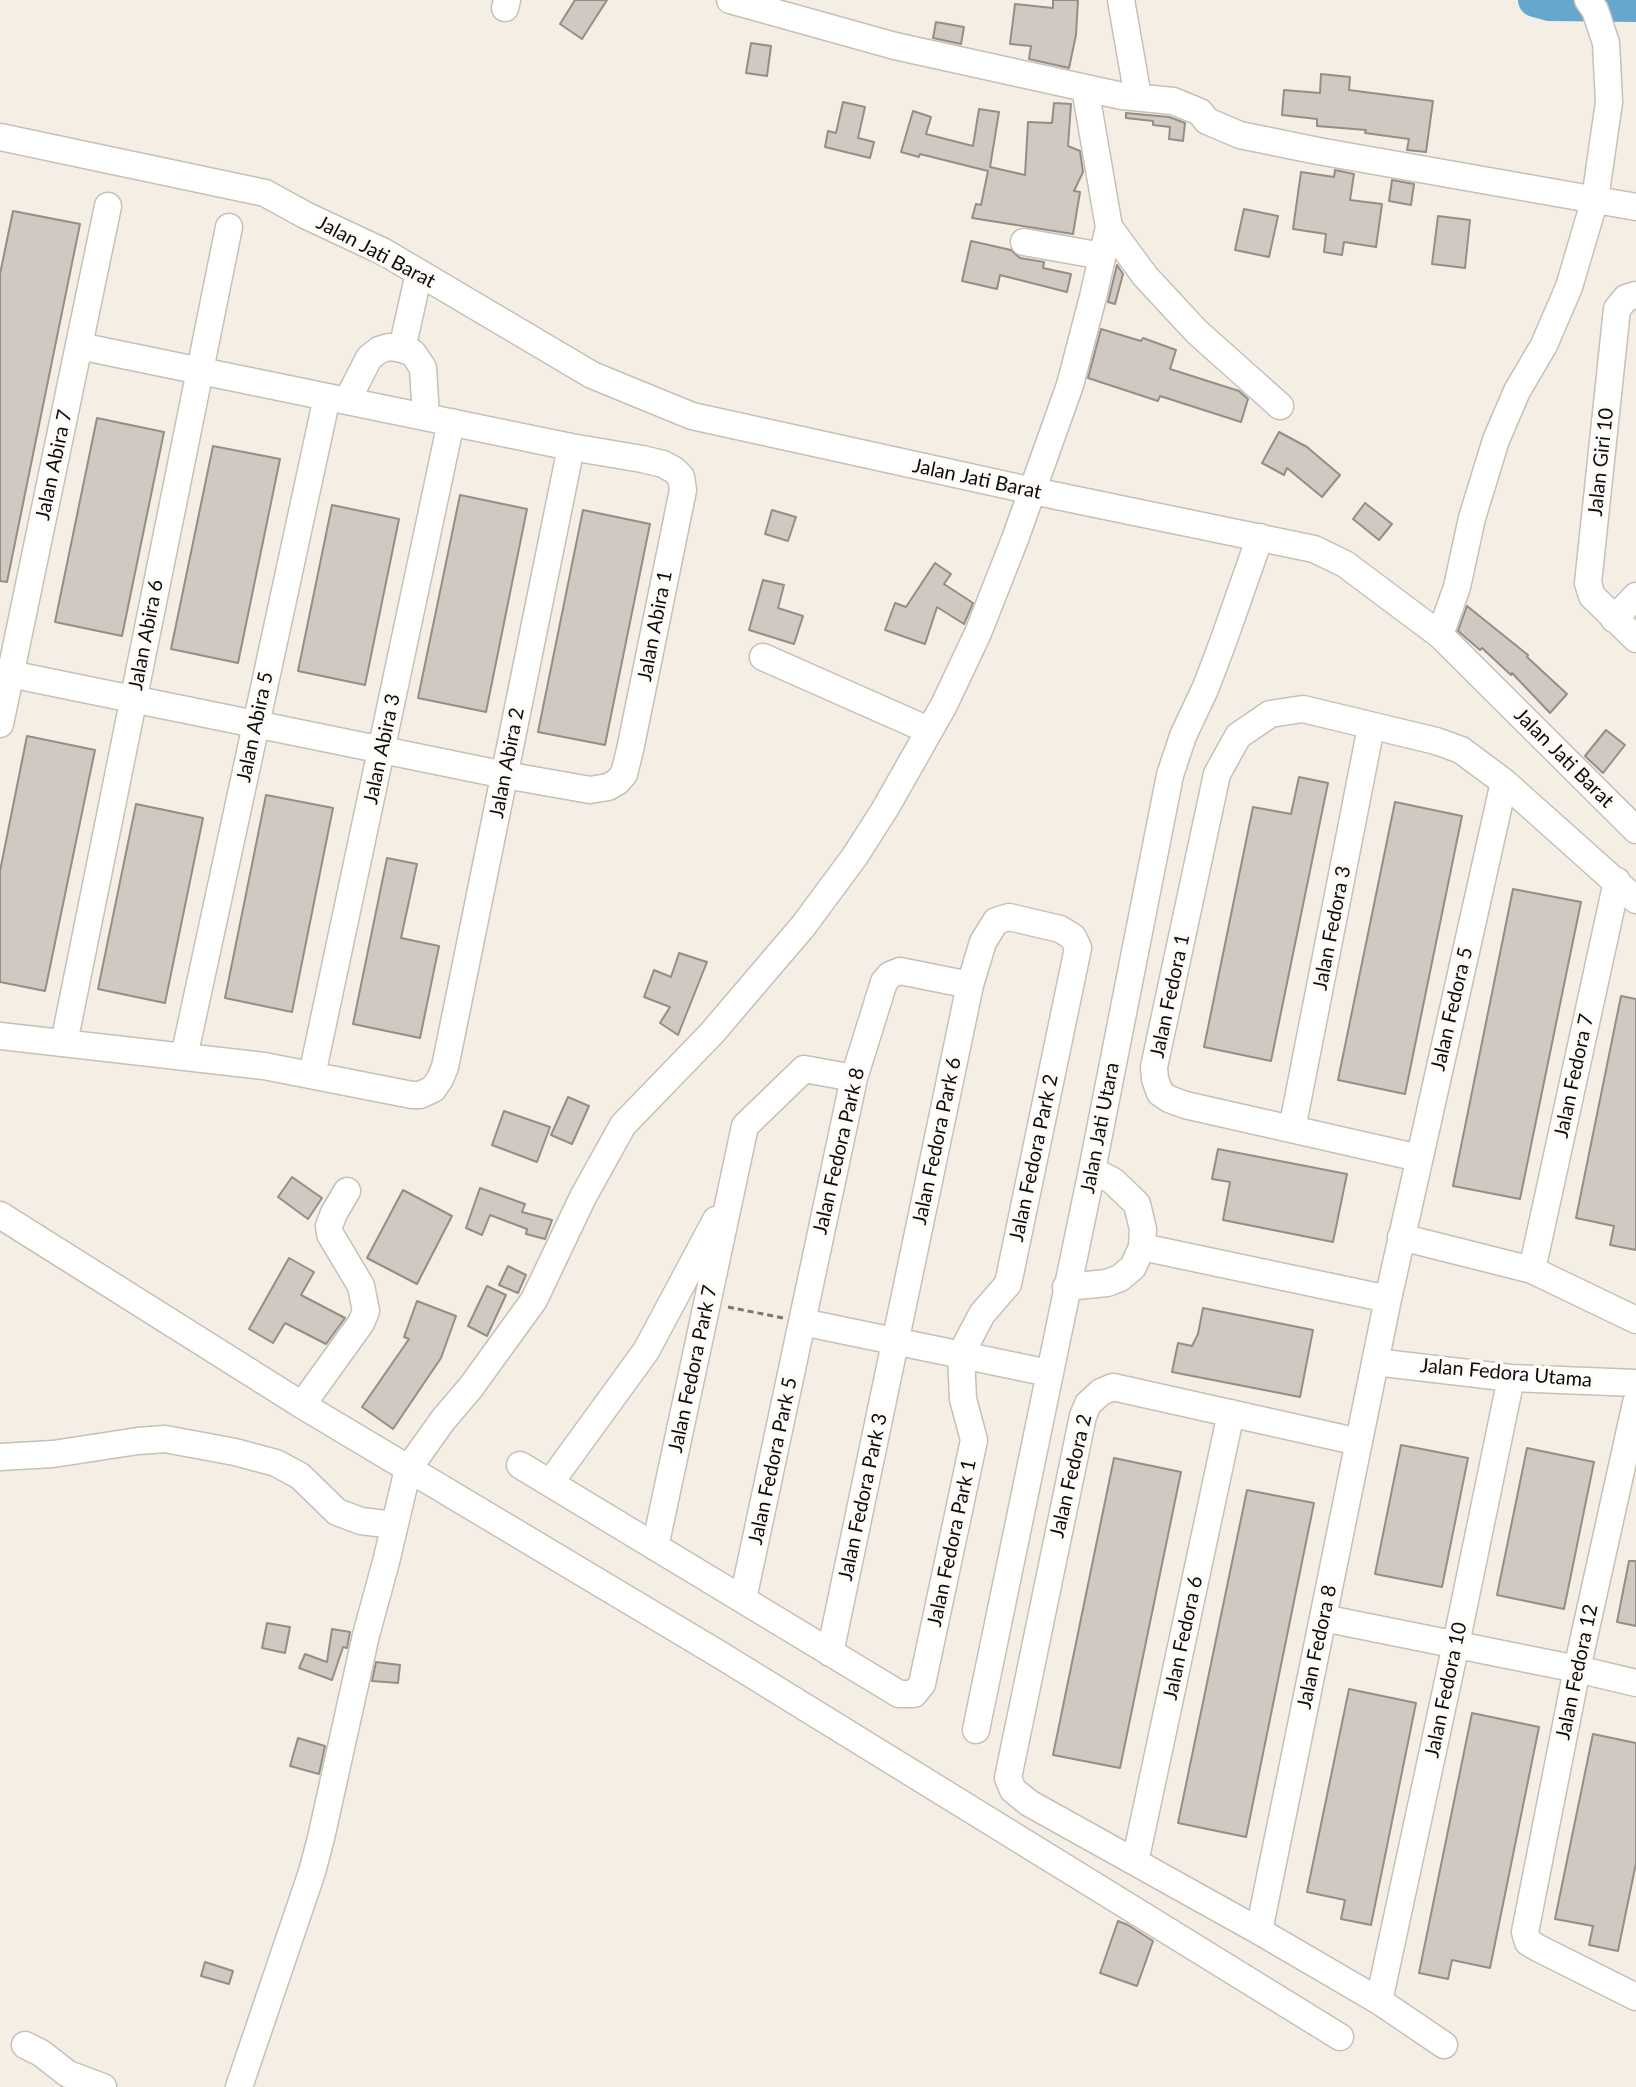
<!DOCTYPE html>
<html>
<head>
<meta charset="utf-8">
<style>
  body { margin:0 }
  canvas { display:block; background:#f4eee5 }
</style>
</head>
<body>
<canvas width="1636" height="2087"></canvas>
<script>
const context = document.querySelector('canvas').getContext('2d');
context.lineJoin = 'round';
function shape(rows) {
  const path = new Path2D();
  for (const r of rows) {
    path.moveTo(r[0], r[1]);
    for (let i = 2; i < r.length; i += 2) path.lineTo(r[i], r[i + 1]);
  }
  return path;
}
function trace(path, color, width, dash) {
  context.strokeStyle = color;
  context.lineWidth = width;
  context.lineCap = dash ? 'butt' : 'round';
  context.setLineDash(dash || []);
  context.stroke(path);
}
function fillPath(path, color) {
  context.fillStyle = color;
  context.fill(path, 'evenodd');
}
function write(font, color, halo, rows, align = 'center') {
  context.font = font + ' Lato,sans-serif';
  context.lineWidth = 7;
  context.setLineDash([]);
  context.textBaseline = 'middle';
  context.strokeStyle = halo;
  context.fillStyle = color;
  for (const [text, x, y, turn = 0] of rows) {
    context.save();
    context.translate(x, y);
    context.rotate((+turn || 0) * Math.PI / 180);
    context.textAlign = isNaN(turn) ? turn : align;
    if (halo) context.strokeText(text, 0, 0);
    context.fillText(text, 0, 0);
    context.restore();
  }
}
trace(shape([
  [1535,0,1550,4,1636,5]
]), '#65a7cd', 34);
const building = shape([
  [575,0,607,0,582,39,560,24,575,0],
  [1053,0,1078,0,1076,35,1069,68,1029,59,1031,46,1010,44,1015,4,1053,8,1053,0],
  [936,22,964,27,961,44,933,38,936,22],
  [751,43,771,46,767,76,746,73,751,43],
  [1321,74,1350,77,1349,90,1433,101,1426,152,1407,150,1409,139,1365,133,1366,130,1317,126,1317,119,1282,115,1284,90,1320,93,1321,74],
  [843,102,865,107,858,138,874,142,870,158,825,147,828,131,836,133,843,102],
  [1054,103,1071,104,1068,146,1080,151,1083,172,1074,191,1080,192,1073,234,972,218,976,204,981,205,988,171,920,154,919,157,901,152,913,111,931,117,926,134,973,146,979,109,999,112,990,167,1025,175,1028,122,1052,123,1054,103],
  [1126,113,1169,117,1185,123,1183,141,1169,139,1170,127,1153,125,1153,121,1126,118,1126,113],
  [1335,170,1354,174,1350,200,1382,204,1376,247,1344,242,1342,255,1324,252,1326,234,1293,229,1301,172,1334,177,1335,170],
  [1392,180,1414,184,1411,205,1389,201,1392,180],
  [1244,209,1278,216,1269,257,1235,250,1244,209],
  [13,211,80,224,7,582,0,581,0,274,13,211],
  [1438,216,1470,220,1465,268,1432,264,1438,216],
  [971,241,1011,250,1020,258,1044,262,1043,268,1071,274,1067,292,1000,275,997,289,962,281,971,241],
  [1117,265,1123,274,1115,304,1108,302,1117,265],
  [1101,329,1141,341,1143,338,1176,350,1170,369,1239,391,1248,399,1241,422,1160,396,1158,401,1088,378,1101,329],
  [97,418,164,432,122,636,55,622,97,418],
  [1279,432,1307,447,1340,475,1322,497,1287,468,1284,475,1262,463,1279,432],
  [213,446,280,459,238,663,171,649,213,446],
  [460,495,527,509,486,712,418,698,460,495],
  [1365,503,1392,524,1379,540,1353,519,1365,503],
  [332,505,399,519,365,685,298,671,332,505],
  [583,510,650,524,605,745,538,732,583,510],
  [772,510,796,517,788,541,765,534,772,510],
  [935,563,951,574,944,584,973,603,964,624,937,607,925,644,885,630,895,603,906,607,935,563],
  [763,580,784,585,778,608,803,616,794,644,749,630,763,580],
  [1467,606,1528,655,1527,657,1567,694,1550,713,1512,673,1511,675,1482,648,1480,650,1458,631,1467,606],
  [1606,730,1625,745,1603,773,1585,756,1606,730],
  [27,736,95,750,45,991,0,982,0,871,27,736],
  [1299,777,1328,783,1271,1061,1204,1047,1253,807,1291,814,1299,777],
  [266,795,333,808,292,1012,225,998,266,795],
  [1395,802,1462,816,1405,1094,1338,1080,1395,802],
  [136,804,203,818,165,1003,98,989,136,804],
  [387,858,417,864,401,938,439,946,420,1038,353,1024,387,858],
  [1513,889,1581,902,1520,1199,1453,1186,1513,889],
  [679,953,707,962,678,1035,660,1023,670,1007,644,997,654,970,671,977,679,953],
  [1621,996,1636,999,1636,1250,1610,1245,1614,1226,1576,1218,1621,996],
  [568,1097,589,1106,572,1144,551,1135,568,1097],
  [504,1111,550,1127,537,1162,492,1145,504,1111],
  [1218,1149,1347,1174,1333,1242,1223,1220,1230,1182,1212,1179,1218,1149],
  [292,1177,322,1198,308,1219,278,1197,292,1177],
  [480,1188,525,1204,522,1212,552,1220,545,1239,526,1234,527,1229,490,1215,482,1235,466,1228,480,1188],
  [403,1190,452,1216,417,1284,367,1258,403,1190],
  [289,1258,314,1272,301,1295,345,1318,326,1344,285,1323,273,1343,249,1329,289,1258],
  [508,1266,526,1275,518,1293,499,1285,508,1266],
  [487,1286,506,1295,487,1336,468,1326,487,1286],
  [417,1301,456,1316,441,1358,393,1429,362,1407,409,1339,404,1337,417,1301],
  [1203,1308,1313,1330,1300,1397,1172,1372,1178,1343,1192,1346,1198,1334,1203,1308],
  [1401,1445,1468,1458,1442,1587,1375,1574,1401,1445],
  [1527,1448,1594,1462,1564,1609,1497,1595,1527,1448],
  [1114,1458,1181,1472,1120,1768,1053,1755,1114,1458],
  [1247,1490,1314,1503,1246,1837,1178,1823,1247,1490],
  [1629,1561,1636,1561,1636,1626,1617,1622,1629,1561],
  [267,1623,290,1627,285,1653,262,1648,267,1623],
  [332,1629,350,1632,347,1648,343,1647,332,1680,299,1668,305,1654,327,1662,332,1629],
  [376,1662,400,1665,398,1683,372,1681,376,1662],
  [1349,1689,1416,1703,1371,1925,1341,1919,1345,1900,1307,1892,1349,1689],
  [1472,1713,1539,1727,1490,1968,1452,1960,1448,1979,1419,1973,1472,1713],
  [1593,1734,1636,1743,1636,1863,1618,1951,1589,1945,1593,1926,1555,1919,1593,1734],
  [298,1738,325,1746,319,1774,290,1766,298,1738],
  [1118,1921,1128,1925,1153,1941,1137,1986,1100,1973,1118,1921],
  [205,1962,233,1971,229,1984,201,1976,205,1962]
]);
fillPath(building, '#cfc9c1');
trace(building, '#948e86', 2);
const minor = shape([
  [730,0,895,46,1122,96,1173,101,1200,112,1207,121,1240,135,1318,151,1636,207],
  [1121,0,1138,97],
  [505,8,507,0],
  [0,137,265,193,305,215,384,252,592,375,692,416,1033,491,1314,549,1345,564,1440,635,1636,830],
  [1109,227,1145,276,1197,332,1280,406],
  [1024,242,1102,256],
  [1636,295,1626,298,1617,309,1588,583,1592,596,1636,639],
  [402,349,419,273],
  [347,401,369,358,379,350,389,347,402,349,413,353,423,368,426,417],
  [1614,619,1636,596],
  [1440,635,1457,587,1472,518,1496,440,1517,391,1544,345,1569,287,1595,199,1609,102,1606,43,1595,10,1588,0],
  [763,657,928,730],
  [10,674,505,775,590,790,608,787,617,782,624,774,630,750,683,490,681,477,674,470,663,464,642,459,571,447,79,346],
  [0,724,108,206],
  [0,1036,264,1066,412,1095,420,1095,433,1089,440,1079,445,1067,571,447],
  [64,1043,229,227],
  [184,1057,327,397],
  [312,1075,451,422],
  [1292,1129,1371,727],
  [1419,1158,1185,1105,1169,1099,1160,1093,1155,1079,1154,1067,1217,774,1238,736,1270,714,1303,709,1436,741,1461,750,1504,782,1636,900],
  [0,1215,302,1405,722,1656,1340,2037],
  [1401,1237,1532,1270,1636,1320],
  [1142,1247,1388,1299],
  [1532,1270,1617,881],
  [1066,1287,1107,1283,1120,1278,1133,1267,1142,1247,1143,1229,1137,1204,1113,1181,1092,1170],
  [802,1322,1049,1373],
  [1375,1362,1511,1378,1636,1383],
  [1636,1403,1577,1669,1525,1932,1528,1942,1538,1948,1636,1997],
  [302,1405,361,1323,366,1311,361,1286,330,1234,329,1226,334,1213,347,1191],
  [1359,1442,1113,1387,1101,1392,1088,1404,1083,1416,1008,1778,1013,1790,1029,1803,1259,1931,1379,2001,1444,2045],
  [0,1457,53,1454,138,1441,165,1439,235,1452,276,1463,300,1476,337,1512,361,1521,394,1525],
  [520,1465,899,1694,914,1694,922,1684,974,1440,963,1399,961,1354,982,1314,1008,1284,1078,948,1073,937,1060,929,1009,917,996,921,983,942,970,985,830,1653],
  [550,1483,646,1351,716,1220],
  [655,1547,745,1126,804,1069,854,1078],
  [743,1599,854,1078,884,982,890,975,900,971,970,985],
  [1323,1618,1577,1669,1636,1683],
  [976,1730,1092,1170,1170,775,1183,736,1206,687,1223,642,1260,537],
  [1135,1862,1231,1413],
  [1259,1931,1388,1299,1504,782],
  [1379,2001,1456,1644,1511,1378],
  [25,2045,41,2053,68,2074,103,2087],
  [239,2087,312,1872,321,1838,366,1635,386,1562,408,1469,443,1420,471,1387,534,1300,583,1197,623,1125,712,1033,804,925,855,856,885,809,944,705,978,633,1015,539,1070,385,1093,297,1109,227,1085,88]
]);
trace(minor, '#c6c0b7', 29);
trace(shape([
  [728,1307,783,1318]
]), '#7a7670', 3, [6, 4]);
trace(minor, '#fff', 26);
write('20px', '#0f0c0a', '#fefcf8', [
  ["Jalan Jati Barat",376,252,28],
  ["Jalan Giri 10",1601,462,-84],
  ["Jalan Abira 7",54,465,-78],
  ["Jalan Jati Barat",977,479,12],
  ["Jalan Abira 1",655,626,-79],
  ["Jalan Abira 6",146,635,-79],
  ["Jalan Abira 5",255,727,-78],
  ["Jalan Abira 3",382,749,-78],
  ["Jalan Jati Barat",1564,758,45],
  ["Jalan Abira 2",507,763,-79],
  ["Jalan Fedora 3",1332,928,-79],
  ["Jalan Fedora 1",1170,996,-78],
  ["Jalan Fedora 5",1452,1009,-77],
  ["Jalan Fedora 7",1574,1076,-78],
  ["Jalan Jati Utara",1100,1128,-79],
  ["Jalan Fedora Park 6",937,1141,-78],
  ["Jalan Fedora Park 8",839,1151,-77],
  ["Jalan Fedora Park 2",1034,1158,-78],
  ["Jalan Fedora Park 7",693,1369,-78],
  ["Jalan Fedora Utama",1506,1373,5],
  ["Jalan Fedora Park 5",773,1461,-78],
  ["Jalan Fedora 2",1071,1476,-77],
  ["Jalan Fedora Park 3",863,1497,-78],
  ["Jalan Fedora Park 1",952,1543,-78],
  ["Jalan Fedora 6",1183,1638,-78],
  ["Jalan Fedora 8",1317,1647,-78],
  ["Jalan Fedora 12",1577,1672,-78],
  ["Jalan Fedora 10",1446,1690,-78]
]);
</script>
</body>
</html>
